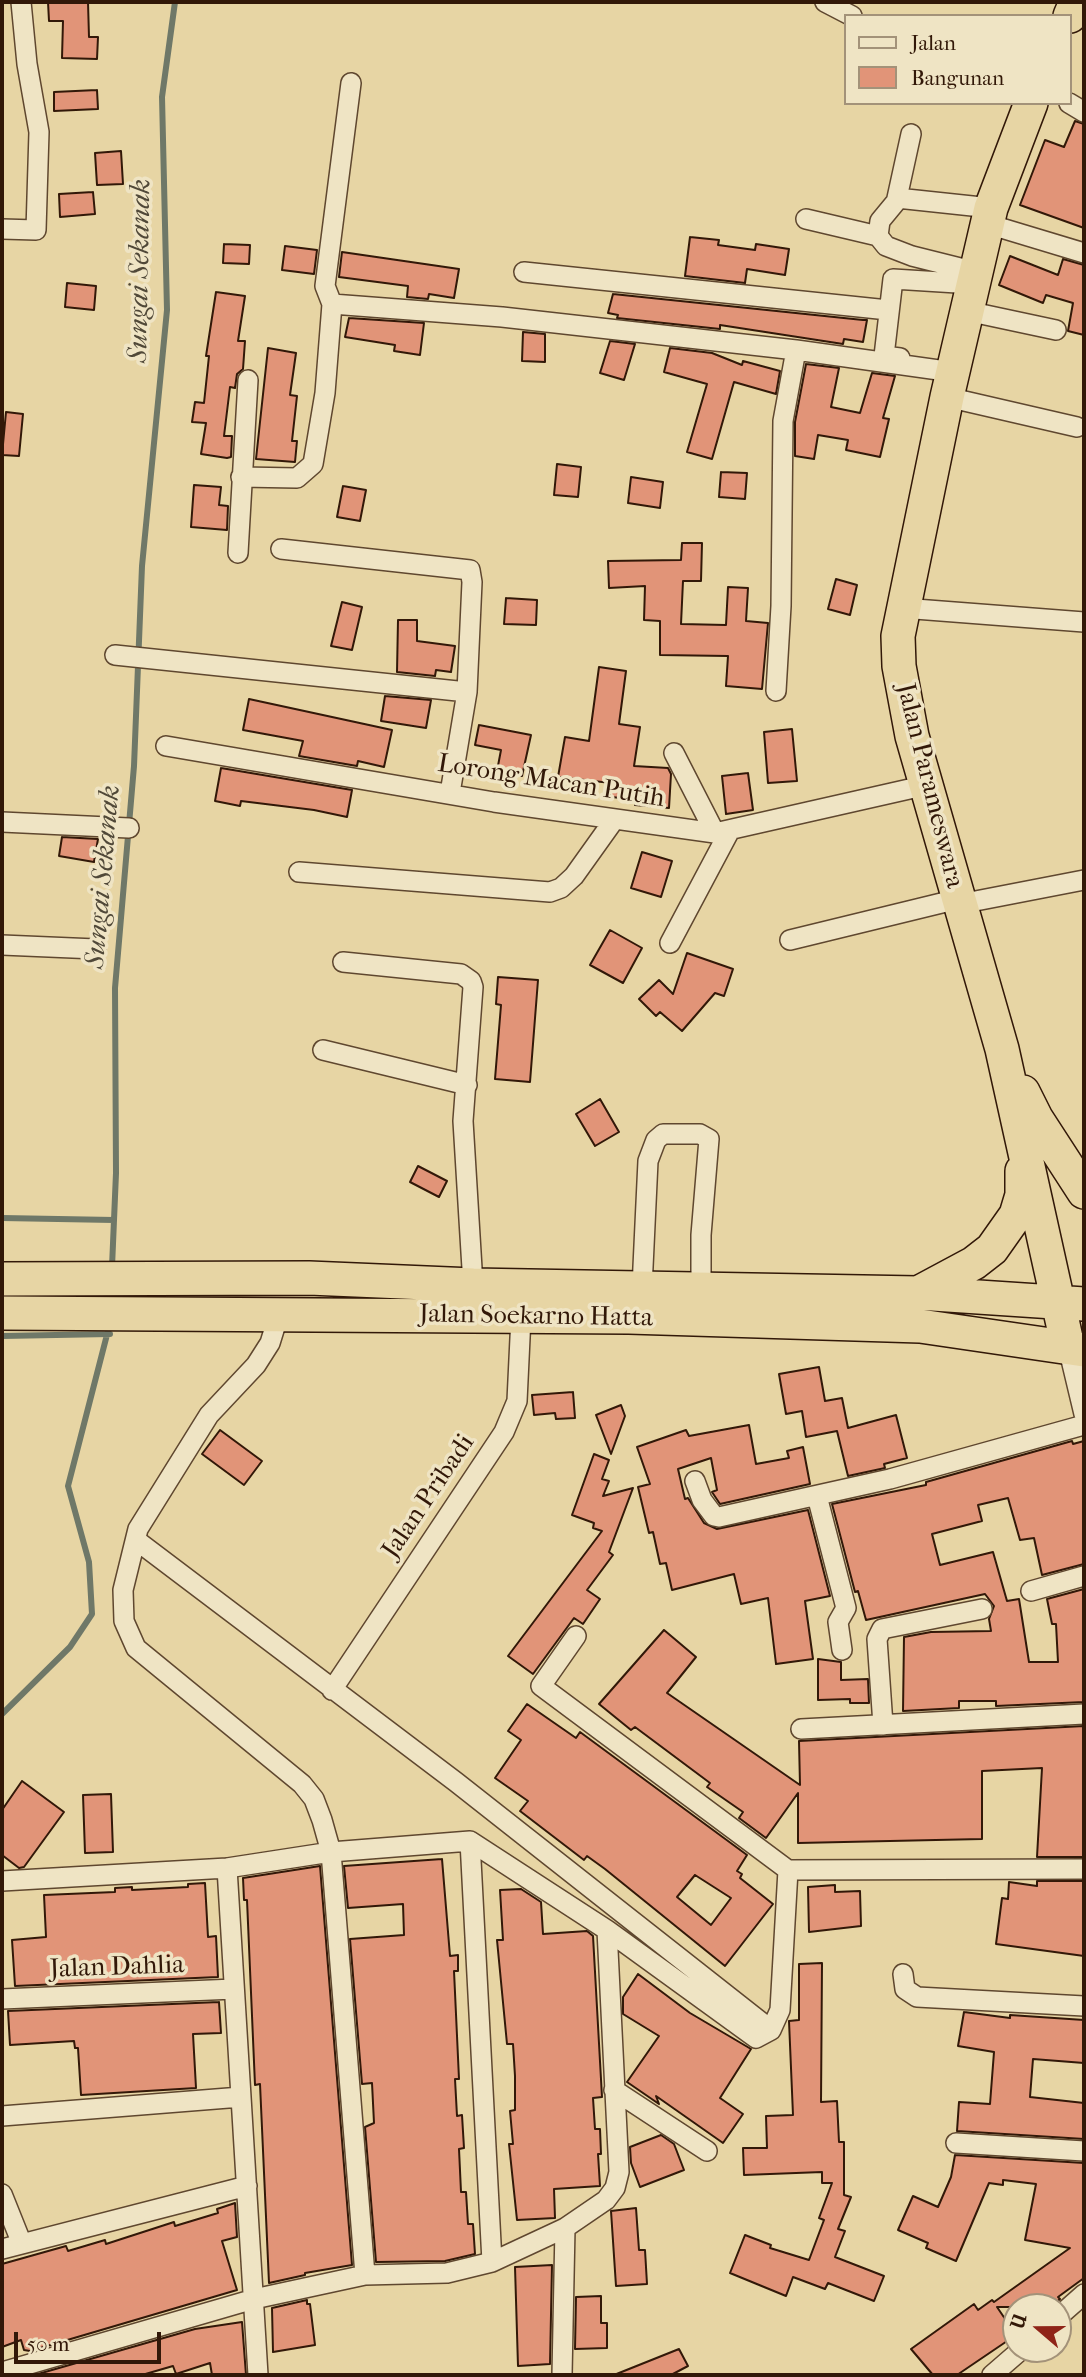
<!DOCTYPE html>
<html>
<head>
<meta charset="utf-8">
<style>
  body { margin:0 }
  #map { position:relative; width:1086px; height:2377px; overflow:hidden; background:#e7d5a4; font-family:"IM FELL French Canon",serif }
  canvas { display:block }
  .frame { position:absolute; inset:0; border:4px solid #321808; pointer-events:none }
  .legend { position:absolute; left:844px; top:14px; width:228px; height:91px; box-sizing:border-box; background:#efe4c4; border:2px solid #a39279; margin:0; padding:9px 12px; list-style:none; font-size:21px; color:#321808 }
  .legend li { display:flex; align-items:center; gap:14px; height:35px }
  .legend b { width:35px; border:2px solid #a39279 }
  .north { position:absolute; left:1002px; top:2293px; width:70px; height:70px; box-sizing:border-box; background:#efe4c4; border:2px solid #a39279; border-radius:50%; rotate:290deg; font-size:19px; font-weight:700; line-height:28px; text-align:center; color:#321808 }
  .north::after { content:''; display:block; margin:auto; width:24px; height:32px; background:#8f2418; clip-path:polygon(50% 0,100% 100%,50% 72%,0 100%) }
  .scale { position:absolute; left:14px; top:2332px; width:147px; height:32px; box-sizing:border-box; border:4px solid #321808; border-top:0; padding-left:9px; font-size:21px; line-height:24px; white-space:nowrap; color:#321808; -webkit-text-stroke:5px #efe4c4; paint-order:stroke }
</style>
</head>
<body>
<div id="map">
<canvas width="1086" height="2377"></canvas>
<div class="frame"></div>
<ul class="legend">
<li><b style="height:9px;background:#efe4c4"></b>Jalan</li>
<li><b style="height:19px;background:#e19478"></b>Bangunan</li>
</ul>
<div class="north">U</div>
<div class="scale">50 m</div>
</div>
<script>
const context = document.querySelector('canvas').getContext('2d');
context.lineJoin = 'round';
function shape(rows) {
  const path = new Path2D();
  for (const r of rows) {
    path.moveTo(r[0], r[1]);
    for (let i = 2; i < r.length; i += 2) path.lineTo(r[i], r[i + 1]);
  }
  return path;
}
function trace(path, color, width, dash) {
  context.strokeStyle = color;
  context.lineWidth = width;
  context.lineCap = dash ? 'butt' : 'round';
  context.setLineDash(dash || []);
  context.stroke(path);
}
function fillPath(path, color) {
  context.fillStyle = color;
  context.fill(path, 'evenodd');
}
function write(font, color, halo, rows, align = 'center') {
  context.font = font + ' "IM FELL French Canon",serif';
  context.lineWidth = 7;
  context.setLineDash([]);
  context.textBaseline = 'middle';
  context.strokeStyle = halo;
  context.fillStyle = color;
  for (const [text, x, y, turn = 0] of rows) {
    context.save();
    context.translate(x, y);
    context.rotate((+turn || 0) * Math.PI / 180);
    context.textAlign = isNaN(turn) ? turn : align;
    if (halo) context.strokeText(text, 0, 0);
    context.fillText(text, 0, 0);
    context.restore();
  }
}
trace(shape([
  [2,1218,114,1220],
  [112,1267,116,1173,115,988,134,766,142,566,167,310,162,97,175,2],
  [2,1336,110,1334],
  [2,1714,70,1647,92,1614,89,1562,68,1486,110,1323]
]), '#6f7868', 6);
const building = shape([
  [48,2,88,2,89,37,98,37,97,59,62,58,63,21,49,21,48,2],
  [97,90,98,109,54,111,54,92,97,90],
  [1075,121,1084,124,1084,228,1020,205,1045,140,1064,147,1075,121],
  [121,151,123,184,97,185,95,153,121,151],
  [93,192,95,214,60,217,59,194,93,192],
  [690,237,719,240,718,245,755,250,756,244,789,249,785,275,747,269,745,283,685,276,690,237],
  [224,244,250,245,249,264,223,263,224,244],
  [285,246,317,250,314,274,282,270,285,246],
  [342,252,459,269,454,298,429,294,428,299,407,297,408,286,339,277,342,252],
  [1010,256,1058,275,1063,259,1084,265,1084,335,1068,331,1073,303,1046,295,1043,303,999,285,1010,256],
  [67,283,96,286,94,310,65,307,67,283],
  [216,292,245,296,238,341,245,341,243,369,237,374,235,388,230,387,224,436,232,436,231,457,227,458,201,454,206,423,192,422,195,402,204,403,209,356,206,356,216,292],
  [613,294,863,320,867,320,863,342,844,339,843,344,720,325,720,329,617,318,618,315,608,313,613,294],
  [349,318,424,323,420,355,394,351,395,345,345,337,349,318],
  [523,332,545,334,545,362,522,361,523,332],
  [610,341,635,344,624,380,600,373,610,341],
  [268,348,296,353,290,395,297,396,292,441,297,441,295,462,256,459,268,348],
  [670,348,712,353,742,365,743,361,780,371,776,394,734,382,712,459,687,452,707,384,664,372,670,348],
  [806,364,839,368,831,407,860,413,872,373,895,376,883,418,889,419,880,457,846,450,848,440,818,435,814,459,795,456,795,422,806,364],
  [6,412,23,414,19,456,2,455,6,412],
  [557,464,581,467,578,497,554,495,557,464],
  [721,472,747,473,745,499,719,497,721,472],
  [631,477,663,482,660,508,628,503,631,477],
  [194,485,221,487,219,505,228,506,227,530,191,527,194,485],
  [343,486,366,490,360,521,337,517,343,486],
  [682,543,702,543,701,581,683,581,681,624,726,625,728,587,748,588,746,621,768,623,762,689,726,686,728,656,660,655,660,621,644,620,645,586,609,588,608,561,681,560,682,543],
  [836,579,857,585,850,615,828,609,836,579],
  [506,598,537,600,536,625,504,624,506,598],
  [342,602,362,607,352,650,331,646,342,602],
  [398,620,417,620,417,641,455,646,451,672,436,670,435,676,397,672,398,620],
  [599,667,626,671,619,724,640,727,634,766,668,768,671,774,669,808,635,805,636,799,610,797,611,783,558,777,565,737,589,741,599,667],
  [385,696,431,700,426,728,381,721,385,696],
  [249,699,392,730,384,767,358,761,357,766,299,756,303,741,243,730,249,699],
  [479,725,531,735,522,776,497,771,501,750,475,745,479,725],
  [792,729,797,781,768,783,764,732,792,729],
  [221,768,352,790,347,817,314,810,241,801,240,806,215,801,221,768],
  [748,773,753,810,726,814,722,776,748,773],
  [62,837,98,839,94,862,59,856,62,837],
  [642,852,672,861,661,897,631,888,642,852],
  [610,930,642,948,623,983,590,965,610,930],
  [687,953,733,969,724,996,715,993,682,1031,660,1012,656,1016,639,999,659,980,673,994,687,953],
  [498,977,538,980,530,1082,495,1079,501,1005,496,1004,498,977],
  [600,1099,619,1132,595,1146,576,1114,600,1099],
  [418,1166,447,1181,439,1197,410,1182,418,1166],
  [819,1367,825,1401,842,1398,848,1428,896,1415,907,1458,884,1464,885,1468,848,1476,837,1431,806,1437,802,1411,786,1414,779,1374,819,1367],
  [573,1392,575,1418,556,1419,555,1413,534,1415,532,1395,573,1392],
  [621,1405,625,1416,611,1454,596,1415,621,1405],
  [749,1425,756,1464,789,1458,787,1451,803,1447,810,1484,720,1504,712,1492,717,1490,711,1458,678,1469,685,1499,688,1498,704,1523,717,1529,808,1510,830,1596,805,1601,813,1659,776,1664,768,1598,741,1604,734,1574,672,1590,666,1563,660,1564,653,1532,649,1533,638,1487,650,1484,637,1447,686,1430,689,1436,749,1425],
  [220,1430,262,1461,244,1485,202,1454,220,1430],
  [1072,1441,1073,1444,1084,1441,1084,1564,1042,1575,1034,1538,1020,1540,1008,1498,978,1505,982,1521,932,1534,940,1565,993,1552,1007,1601,1019,1599,1029,1662,1058,1662,1056,1624,1052,1624,1047,1599,1084,1589,1084,1702,996,1706,996,1701,959,1701,959,1708,903,1711,904,1637,931,1632,991,1631,989,1619,994,1606,985,1594,866,1620,858,1591,855,1592,832,1504,926,1485,926,1482,1072,1441],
  [594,1454,609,1460,602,1479,609,1481,603,1496,633,1488,609,1552,613,1555,587,1590,600,1599,583,1624,574,1618,533,1674,508,1656,602,1531,593,1528,594,1523,572,1515,594,1454],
  [664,1630,696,1657,667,1693,800,1785,799,1741,1084,1726,1084,1857,1037,1857,1042,1768,982,1771,982,1839,798,1843,798,1793,766,1838,739,1818,743,1812,707,1787,710,1783,635,1727,631,1730,599,1704,664,1630],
  [818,1659,841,1662,841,1680,868,1679,869,1703,850,1703,850,1699,818,1700,818,1659],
  [527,1704,576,1738,580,1732,747,1855,737,1871,742,1874,740,1878,773,1904,725,1966,605,1869,587,1856,584,1860,520,1811,528,1801,495,1778,521,1740,508,1731,527,1704],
  [695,1875,731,1898,711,1925,677,1897,695,1875],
  [22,1781,64,1812,24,1867,19,1868,2,1855,2,1810,22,1781],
  [111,1794,113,1852,85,1853,83,1795,111,1794],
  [442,1859,450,1956,458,1955,458,1971,454,1971,459,2079,455,2079,457,2116,462,2115,464,2148,459,2149,461,2192,466,2192,468,2224,473,2224,475,2254,445,2261,376,2262,365,2127,374,2123,372,2083,362,2084,350,1939,404,1935,403,1904,348,1908,344,1866,442,1859],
  [320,1866,352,2265,305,2273,305,2275,269,2283,260,2084,255,2085,247,1900,244,1900,243,1878,320,1866],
  [1037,1881,1084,1881,1084,1956,996,1944,1002,1898,1008,1899,1009,1882,1037,1886,1037,1881],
  [205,1883,208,1937,216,1936,218,1977,15,1986,12,1940,46,1937,44,1895,115,1892,115,1888,132,1887,132,1890,188,1887,188,1884,205,1883],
  [835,1885,835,1892,860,1891,861,1926,809,1932,808,1887,835,1885],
  [521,1889,541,1902,543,1934,587,1931,593,1936,602,2097,593,2098,595,2129,600,2129,601,2154,598,2154,600,2186,554,2189,555,2218,517,2220,509,2144,513,2144,510,2111,515,2110,515,2076,513,2044,507,2044,497,1940,503,1940,500,1890,521,1889],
  [822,1963,821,2102,837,2101,839,2142,844,2142,844,2195,851,2197,838,2229,845,2231,835,2257,884,2276,874,2301,828,2283,825,2289,793,2277,786,2296,730,2273,745,2235,771,2245,770,2248,809,2260,824,2220,819,2218,832,2183,822,2183,822,2172,744,2175,743,2148,767,2148,766,2116,793,2115,789,2021,799,2020,799,1964,822,1963],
  [638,1974,690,2013,751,2049,720,2098,743,2114,723,2143,656,2096,659,2104,627,2082,659,2036,623,2014,623,1997,638,1974],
  [219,2002,221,2033,193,2034,196,2088,81,2095,78,2048,75,2048,74,2041,10,2045,8,2011,219,2002],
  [964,2012,1010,2018,1010,2015,1084,2020,1084,2063,1033,2059,1030,2097,1084,2103,1084,2139,957,2131,959,2102,990,2104,994,2052,958,2046,964,2012],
  [661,2135,674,2144,684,2170,640,2187,631,2163,630,2147,661,2135],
  [955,2155,1084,2163,1084,2278,1058,2297,1060,2299,1051,2307,997,2307,1016,2335,957,2375,933,2375,911,2349,974,2304,978,2310,992,2300,994,2302,1070,2248,1025,2240,1036,2184,1003,2180,1003,2185,989,2183,956,2261,926,2248,928,2243,898,2230,913,2196,938,2207,951,2177,955,2155],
  [235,2203,237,2237,222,2241,237,2290,30,2351,24,2350,21,2340,2,2347,2,2264,66,2246,68,2251,105,2240,106,2244,174,2222,175,2226,218,2213,217,2209,235,2203],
  [636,2208,639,2250,645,2250,647,2284,616,2286,611,2211,636,2208],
  [552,2265,550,2364,518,2366,515,2267,552,2265],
  [601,2296,601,2323,607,2323,607,2348,575,2349,576,2297,601,2296],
  [307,2300,307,2304,310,2304,315,2345,273,2352,272,2308,307,2300],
  [242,2322,246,2375,212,2375,210,2363,176,2374,173,2366,142,2375,38,2374,195,2329,242,2322],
  [679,2349,688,2366,671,2375,614,2375,679,2349]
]);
fillPath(building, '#e19478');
trace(building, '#321808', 2);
const street = shape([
  [825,2,852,16],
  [1069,103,1084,112],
  [911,134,897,198,991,208],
  [806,219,878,236,886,246,912,256,976,272],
  [988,224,1084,253],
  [2,229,36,230,39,132,27,64,21,2],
  [878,236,880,221,899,198],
  [524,272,888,310],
  [332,304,325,286,351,83],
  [967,311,1056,330],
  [900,358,884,356,893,279,973,284],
  [947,397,1077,427],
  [241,477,297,478,313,464,325,393,332,304,502,317,796,350,953,372],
  [281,549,470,570,472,582,467,692,450,793],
  [238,553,248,380],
  [902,608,1084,622],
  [115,655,467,692],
  [776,691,781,606,783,421,796,350],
  [166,746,494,802,715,833,927,785],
  [674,753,715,833],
  [2,822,129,828],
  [299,872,550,892,561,888,574,876,614,820],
  [960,904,1084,880],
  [790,940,958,899],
  [670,943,729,832],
  [2,945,96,949],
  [343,962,461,974,471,981,473,987,463,1121,473,1285],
  [323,1050,467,1085],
  [642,1288,648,1161,656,1140,663,1134,700,1134,709,1139,701,1235,701,1289],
  [279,1314,270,1343,256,1365,209,1415,138,1529,123,1590,124,1621,136,1648,302,1784,314,1799,322,1820,331,1852,365,2275],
  [1068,1347,1084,1414],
  [695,1481,702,1500,714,1516,719,1517,890,1479,1084,1425],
  [817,1496,846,1608,838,1622,842,1650],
  [136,1540,456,1782,771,2030],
  [1031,1591,1084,1576],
  [576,1636,541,1686,788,1870,1084,1869],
  [332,1690,504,1432,517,1401,521,1317],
  [883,1725,877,1639,882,1629,982,1609],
  [801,1729,1084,1714],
  [470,1841,492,2262],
  [227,1868,258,2375],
  [2,1881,227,1868,331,1852,470,1841,607,1930,756,2038,771,2030,780,2010,788,1870],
  [903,1974,905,1989,917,1997,1084,2006],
  [2,1999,234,1989],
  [614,2090,707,2151],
  [2,2116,241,2097],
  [956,2143,1084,2151],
  [2,2194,22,2244],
  [2,2249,247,2186],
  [1058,2317,1084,2294],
  [2,2372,254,2299,365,2275,447,2273,492,2262,565,2228,606,2200,615,2188,619,2172,607,1930],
  [562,2375,565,2228],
  [992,2375,1022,2349]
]);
const highway = shape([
  [1070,16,1076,2],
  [1031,103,991,208,947,397,898,636,899,666,912,736,1002,1049,1068,1347],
  [1023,1092,1036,1118,1084,1192],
  [2,1279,309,1278,473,1285,918,1293,1084,1304],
  [918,1293,974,1263,992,1249,1016,1215,1022,1195,1022,1171],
  [2,1313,629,1317,920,1326,1084,1350]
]);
trace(street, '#5f472f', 22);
trace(highway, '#321808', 36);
trace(street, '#efe4c4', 19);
trace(highway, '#e7d5a4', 33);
write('26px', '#321808', '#efe4c4', [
  ["Lorong Macan Putih",551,782,9],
  ["Jalan Parameswara",929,786,76],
  ["Jalan Soekarno Hatta",536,1317,1],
  ["Jalan Pribadi",429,1497,-56],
  ["Jalan Dahlia",117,1968,-2]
]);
write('italic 28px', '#504838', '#efe4c4', [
  ["Sungai Sekanak",141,271,-89],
  ["Sungai Sekanak",104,877,-85]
]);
</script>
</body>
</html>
